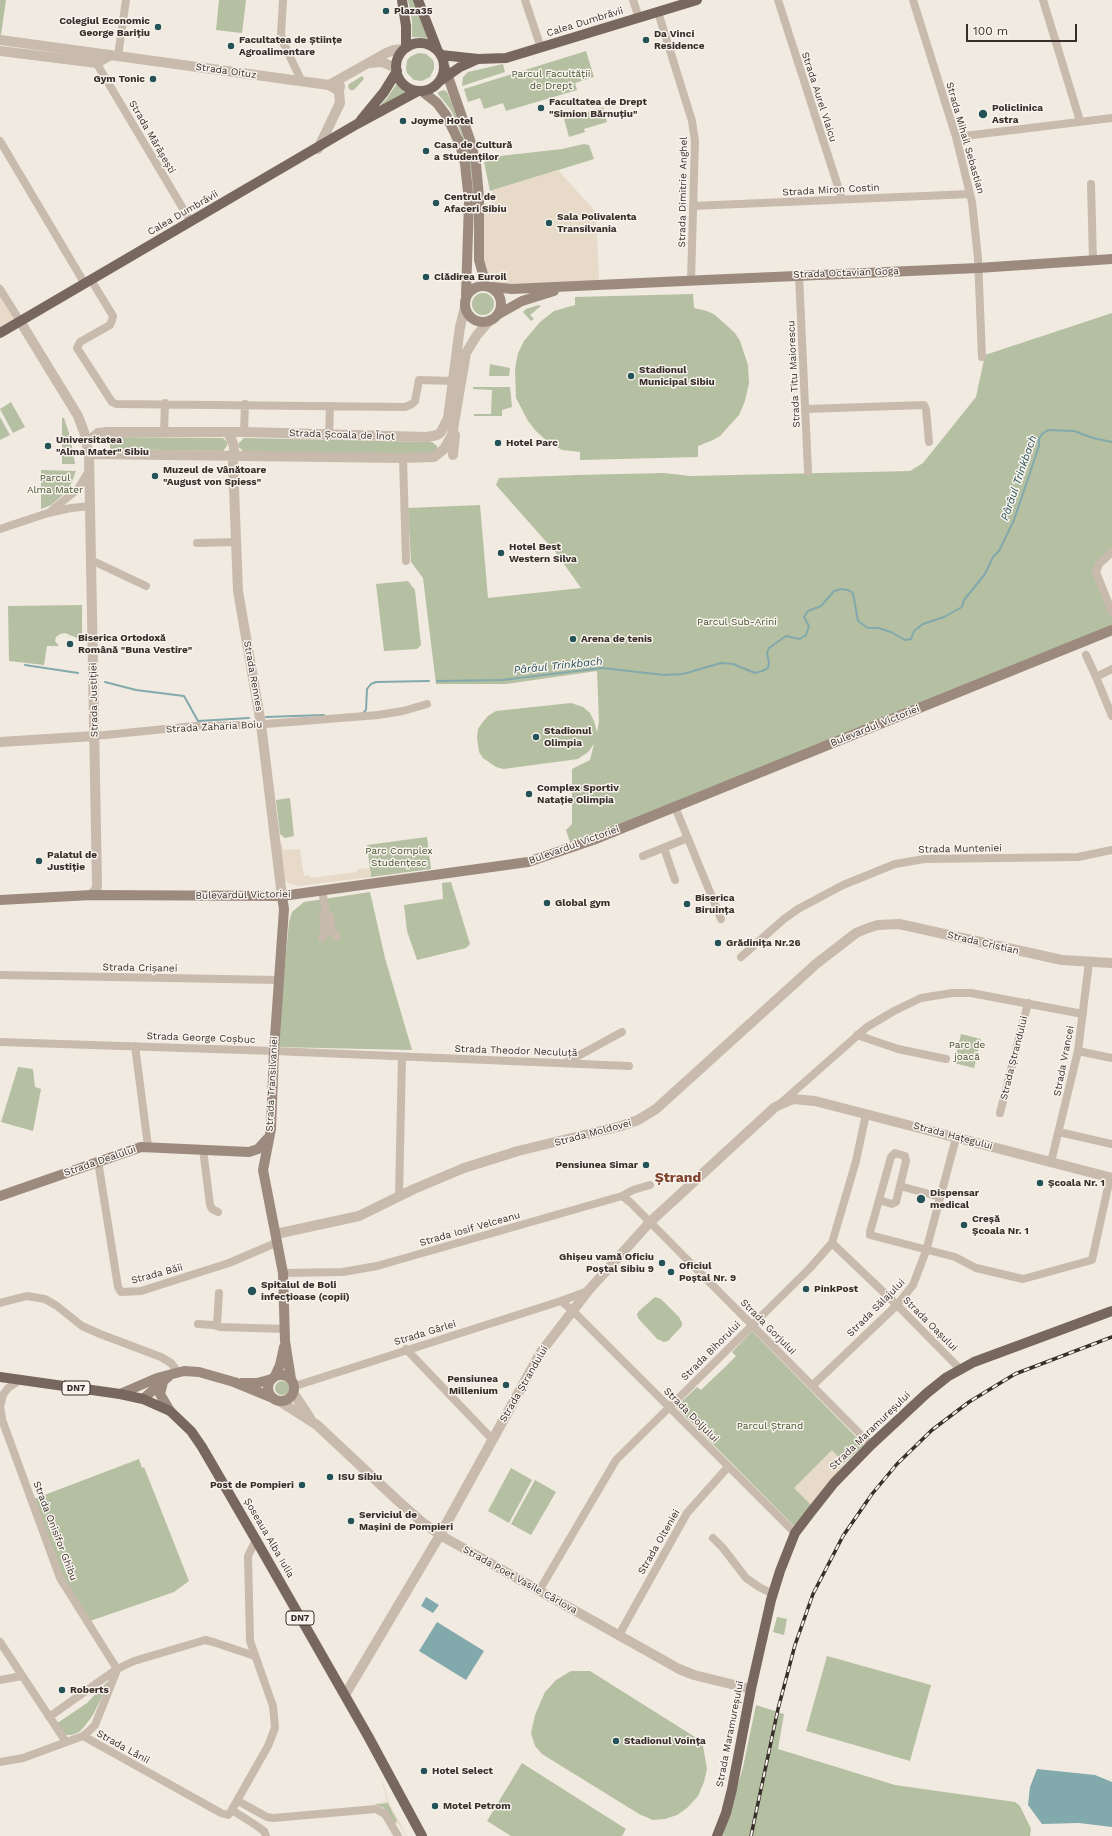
<!DOCTYPE html>
<html>
<head>
<meta charset="utf-8">
<style>
  body { margin:0 }
  #map { position:relative; width:1112px; height:1836px; overflow:hidden; background:#f1eae0; font-family:"Work Sans",sans-serif }
  canvas { display:block }
  .scale { position:absolute; left:966px; top:24px; width:111px; height:18px; box-sizing:border-box; border:2px solid #382f2b; border-top:0; padding-left:5px; font-size:12px; line-height:14px; white-space:nowrap; color:#382f2b; -webkit-text-stroke:3px #f9f3ed; paint-order:stroke }
</style>
</head>
<body>
<div id="map">
<canvas width="1112" height="1836"></canvas>
<div class="scale">100 m</div>
</div>
<script>
const context = document.querySelector('canvas').getContext('2d');
context.lineJoin = 'round';
function fillPath(path, color) {
  context.fillStyle = color;
  context.fill(path, 'evenodd');
}
function shape(rows) {
  const path = new Path2D();
  for (const r of rows) {
    if (r.length === 3) {
      path.moveTo(r[0] + r[2], r[1]);
      path.arc(r[0], r[1], r[2], 0, 2 * Math.PI);
      continue;
    }
    path.moveTo(r[0], r[1]);
    for (let i = 2; i < r.length; i += 2) path.lineTo(r[i], r[i + 1]);
  }
  return path;
}
function trace(path, color, width, dash) {
  context.strokeStyle = color;
  context.lineWidth = width;
  context.lineCap = dash ? 'butt' : 'round';
  context.setLineDash(dash || []);
  context.stroke(path);
}
function write(font, color, halo, rows, align = 'center') {
  context.font = font + ' "Work Sans",sans-serif';
  context.lineWidth = 3;
  context.setLineDash([]);
  context.textBaseline = 'middle';
  context.strokeStyle = halo;
  context.fillStyle = color;
  for (const [text, x, y, turn = 0] of rows) {
    context.save();
    context.translate(x, y);
    context.rotate((+turn || 0) * Math.PI / 180);
    context.textAlign = isNaN(turn) ? turn : align;
    if (halo) context.strokeText(text, 0, 0);
    context.fillText(text, 0, 0);
    context.restore();
  }
}
fillPath(shape([
  [0,0,6,0,1,35,0,34],
  [219,0,246,0,242,33,216,30],
  [408,0,413,0,428,38,412,37,412,20],
  [586,51,594,77,575,83,577,90,506,111,503,103,484,109,480,98,468,102,464,89],
  [418,53,426,54,433,60,434,64,434,69,430,77,422,81,414,80,407,73,406,69,407,60,410,57],
  [503,64,505,72,462,86,463,77,468,72],
  [362,76,364,78,363,80,354,90,350,90,348,87,349,84],
  [398,82,407,91,378,108,387,98],
  [444,90,447,92,451,101,468,150,473,171,474,202,471,171,461,133,451,110,438,94,438,92],
  [603,107,607,122,584,129,585,132,569,137,564,119],
  [584,144,589,145,594,159,490,191,484,162,500,156,562,149],
  [483,304,11],
  [693,294,694,308,707,311,715,315,735,333,740,341,748,365,749,383,745,401,739,415,720,436,713,440,698,446,698,457,580,460,580,452,562,450,547,441,536,431,528,421,516,398,515,369,518,353,524,341,540,322,554,311,575,305,575,297],
  [539,305,541,306,530,315,534,319,531,321,523,312,526,309],
  [1112,313,1112,552,1096,572,1112,612,1112,630,572,848,566,830,572,824,572,769,590,760,594,744,588,752,578,759,503,769,496,767,483,758,479,752,477,738,478,729,482,723,488,716,496,711,571,703,583,707,590,713,594,721,597,732,599,722,597,671,506,684,436,684,423,578,411,562,408,508,480,505,488,598,581,588,557,554,496,485,499,478,577,475,664,473,690,476,910,471,923,463,976,397,985,355],
  [490,364,510,368,509,376,489,376],
  [473,387,510,387,512,407,502,410,502,416,474,416,474,414,491,414,492,390,473,389],
  [11,402,25,427,13,433,0,409],
  [0,417,10,435,0,440],
  [62,418,64,418,70,436,75,464,62,464],
  [110,437,223,438,227,442,227,446,223,451,110,449],
  [244,438,432,442,437,446,437,450,433,455,244,452,239,447,239,443],
  [41,470,76,471,71,484,63,495,51,505,41,509],
  [408,581,415,590,421,645,417,649,384,651,376,584],
  [82,605,82,640,65,633,60,634,56,637,55,641,59,646,47,646,44,665,9,661,8,606],
  [290,798,294,836,285,838,280,834,276,800],
  [427,837,431,869,371,877,367,845],
  [451,882,470,944,466,948,417,960,407,931,404,905,443,899,442,883],
  [370,892,385,958,412,1050,277,1047,289,922,292,912,304,902],
  [961,1034,981,1039,974,1068,954,1063],
  [18,1067,33,1069,35,1087,41,1089,33,1131,1,1122],
  [655,1297,661,1299,679,1317,682,1323,682,1326,668,1341,664,1342,657,1339,638,1318,637,1314,639,1311],
  [752,1331,864,1445,844,1463,796,1528,676,1407,697,1387,701,1390,724,1368,736,1356,732,1352],
  [282,1388,7],
  [139,1459,142,1468,144,1467,189,1581,174,1592,90,1621,61,1574,34,1499],
  [511,1468,532,1480,509,1523,488,1511],
  [535,1480,556,1492,531,1535,511,1524],
  [777,1617,787,1619,784,1635,773,1632],
  [827,1656,931,1685,910,1761,806,1731],
  [571,1671,590,1671,695,1737,703,1746,707,1769,704,1782,698,1796,687,1808,677,1815,665,1819,653,1820,639,1814,542,1754,535,1746,531,1733,535,1715,545,1692,556,1680],
  [107,1682,109,1682,93,1715,84,1727,79,1732,72,1735,65,1735,56,1724,87,1703],
  [756,1705,784,1714,778,1749,895,1785,1015,1802,1020,1806,1031,1829,1030,1836,723,1836,743,1767],
  [522,1763,626,1829,622,1836,511,1836,487,1821],
  [388,1803,398,1821,393,1824,384,1808,375,1804]
]), '#b5bfa1');
fillPath(shape([
  [558,170,596,212,599,281,527,285,496,284,488,277,484,260,484,204,491,203,493,190],
  [0,289,20,321,0,333],
  [282,843,283,850,300,849,304,876,310,875,311,878,357,872,357,869,370,868,371,877,300,886,293,885,287,882,283,876,280,844],
  [832,1450,844,1463,811,1505,794,1488],
  [382,1782,383,1782,389,1803,407,1836,406,1836,398,1823,394,1826,393,1824,397,1821,388,1803,375,1804,387,1801]
]), '#e7dac9');
fillPath(shape([
  [426,1597,439,1605,433,1613,421,1606],
  [437,1622,484,1651,466,1680,419,1651],
  [1037,1769,1095,1775,1112,1782,1112,1827,1079,1823,1042,1824,1028,1805,1030,1787]
]), '#82a9ac');
trace(shape([
  [25,665,78,673],
  [437,681,502,680,602,668,664,675,683,674,721,663,733,664,755,673,762,671,768,668,769,663,767,653,769,648,786,636,800,639,806,635,809,626,804,617,808,611,821,606,834,591,841,589,848,590,853,593,858,621,868,628,878,628,891,632,905,640,911,639,914,631,923,624,944,617,962,607,964,600,985,574,993,557,999,551,1014,520,1039,446,1039,439,1042,434,1048,430,1074,431,1093,438,1112,442],
  [105,682,136,690,184,696,198,721,249,718],
  [363,713,366,710,367,689,371,684,376,682,429,681],
  [266,717,324,715]
]), '#82a9ac', 2);
trace(shape([
  [283,0,281,34,283,42,302,82],
  [525,0,541,48],
  [633,0,639,18],
  [778,0,842,199],
  [913,0,956,137,972,202,978,258,982,357],
  [1043,0,1080,121],
  [658,12,692,121,695,141,691,281],
  [118,56,126,0],
  [94,59,191,222],
  [956,137,1112,118],
  [0,141,85,284],
  [1091,184,1093,261],
  [693,206,970,194],
  [799,275,808,471],
  [91,280,113,316,112,320,110,325,80,342,77,348,112,402,116,404,405,407,412,404,415,401,419,380,453,381],
  [0,289,20,321],
  [806,409,924,405,926,409,929,442],
  [164,432,165,403],
  [244,432,245,404],
  [329,435,330,406],
  [403,458,406,561],
  [52,510,78,489,90,469],
  [0,529,48,513,71,508,90,506],
  [197,543,236,542],
  [1112,552,1099,564,1096,572,1112,612],
  [91,560,146,586],
  [1086,655,1096,677],
  [1112,669,1096,677,1112,716],
  [95,736,195,726,253,725,378,715,403,711,427,704],
  [675,807,721,919],
  [664,848,675,880],
  [643,856,688,838],
  [322,890,326,913,323,916,325,931],
  [326,913,330,916,332,931],
  [322,938,325,931,332,931,337,937],
  [741,957,784,919,798,909,843,885,895,864,924,859,1078,857,1112,850],
  [0,975,279,980],
  [857,1035,898,1049,946,1059],
  [0,1042,274,1051,629,1066],
  [135,1046,148,1146],
  [1078,1051,1112,1058],
  [567,1062,622,1032],
  [781,1103,867,1027,894,1011,921,998,952,993,971,993,1083,1014],
  [1000,1113,1028,1003],
  [1059,1132,1112,1144],
  [203,1149,210,1205,212,1209,218,1212],
  [98,1161,118,1287,121,1292,141,1291,229,1263,278,1242],
  [1051,1162,1078,1051,1089,962],
  [900,1186,940,1197],
  [622,1196,633,1190,650,1185],
  [399,1197,402,1057],
  [879,1200,892,1204,896,1202,906,1161,905,1156,895,1153,891,1157,879,1200,870,1232,870,1235,955,1257,976,1268,1023,1279,1092,1260,1110,1178],
  [832,1243,897,1305,960,1369],
  [283,1273,343,1272,377,1266,622,1196,630,1202,871,1445],
  [561,1301,573,1311,795,1533],
  [0,1303,27,1296,45,1299,57,1306,82,1326,100,1334,161,1357,171,1363,178,1372],
  [198,1324,213,1325,220,1327,285,1329],
  [217,1325,219,1293],
  [406,1349,492,1439],
  [295,1386,561,1301,588,1291],
  [812,1386,897,1305,913,1285,926,1251,956,1138],
  [0,1414,60,1578,117,1669],
  [2,1418,0,1407,3,1395,8,1388,20,1380],
  [713,1538,723,1548,746,1578,759,1587,773,1594],
  [539,1591,616,1460,810,1268,832,1243,856,1161,866,1114],
  [619,1635,687,1513,728,1467],
  [0,1642,66,1742],
  [0,1680,22,1676],
  [49,1717,117,1669,134,1661,205,1640,213,1642,255,1656],
  [83,1736,221,1813,228,1815,230,1813,268,1746,275,1728,273,1706,250,1641,248,1556,256,1540],
  [0,1762,23,1758,83,1736,89,1731,95,1725,117,1670],
  [238,1801,267,1817,273,1818,376,1809,385,1814,398,1836],
  [232,1810,257,1826,264,1831,266,1836]
]), '#c8baad', 8);
trace(shape([
  [0,40,329,85,339,91],
  [0,51,97,63,111,55],
  [369,63,382,62,396,68],
  [329,85,386,53,394,50,404,49],
  [318,149,340,103,339,91,340,86],
  [20,321,78,416,84,432,89,454,97,885,96,890,91,895],
  [447,426,460,327,465,307],
  [228,432,234,446,233,463,238,591,261,724,282,896],
  [87,442,98,433,107,432,244,432,427,437,437,435,441,432,447,420],
  [89,454,403,458,434,457,444,449,452,435,466,353,477,335,490,320],
  [453,455,455,435],
  [0,742,95,736],
  [276,1234,359,1216,414,1189,464,1168,518,1151,621,1126,638,1120,656,1109,816,964,856,933,868,928,878,925,899,924,1062,960,1112,963],
  [294,1394,310,1418],
  [281,1402,317,1425,397,1500,422,1522,440,1535,679,1669,694,1675,751,1689],
  [345,1695,440,1535,541,1352,588,1291,650,1222,775,1107,793,1099,815,1101,1112,1178]
]), '#c8baad', 10);
trace(shape([
  [445,68,470,140,476,164,479,197,479,260,486,285],
  [422,91,437,103,446,115,460,144,465,164,469,201,466,295],
  [483,304,18],
  [492,287,512,289,705,280,978,268,1112,259],
  [497,315,522,301,554,291],
  [282,896,284,909,274,1051,271,1129,263,1170,283,1273,285,1341,291,1379],
  [0,900,91,895,282,896,528,862,593,840,1112,630],
  [0,1196,141,1147,249,1152,258,1149,267,1139],
  [281,1388,13],
  [275,1376,280,1365,284,1347],
  [163,1382,160,1394,170,1411],
  [242,1383,257,1383,272,1379],
  [120,1394,157,1378,184,1371,199,1372,234,1382,273,1398],
  [143,1399,169,1376]
]), '#9c8a7f', 10);
trace(shape([
  [402,0,406,26,406,48],
  [418,0,437,49],
  [420,67,24],
  [441,55,478,59,506,58,697,0],
  [440,81,460,67,478,59],
  [361,120,384,92,397,71],
  [0,333,357,124,418,91],
  [0,1377,120,1394,143,1399,170,1411,191,1431,202,1447,256,1540,368,1736,422,1836],
  [717,1836,726,1813,732,1789,751,1689,771,1600,780,1571,795,1533,811,1512,834,1483,871,1445,927,1393,947,1377,974,1362,1112,1311]
]), '#78675e', 10);
const rail = shape([
  [751,1836,778,1709,795,1645,813,1594,843,1536,872,1494,897,1464,932,1430,969,1402,1015,1374,1112,1337]
]);
trace(rail, '#382f2b', 3.5);
trace(rail, '#f9f3ed', 2, [6]);
for (const [x, y, r, color] of [
  [386,11,4,"#245256"],
  [158,27,4,"#245256"],
  [646,40,4,"#245256"],
  [231,46,4,"#245256"],
  [153,79,4,"#245256"],
  [541,108,4,"#245256"],
  [983,114,5,"#245256"],
  [403,121,4,"#245256"],
  [426,151,4,"#245256"],
  [436,203,4,"#245256"],
  [549,223,4,"#245256"],
  [426,277,4,"#245256"],
  [631,376,4,"#245256"],
  [498,443,4,"#245256"],
  [48,446,4,"#245256"],
  [155,476,4,"#245256"],
  [501,553,4,"#245256"],
  [573,639,4,"#245256"],
  [70,644,4,"#245256"],
  [536,737,4,"#245256"],
  [529,794,4,"#245256"],
  [39,861,4,"#245256"],
  [547,903,4,"#245256"],
  [687,904,4,"#245256"],
  [718,943,4,"#245256"],
  [646,1165,4,"#245256"],
  [1040,1183,4,"#245256"],
  [921,1199,5,"#245256"],
  [964,1225,4,"#245256"],
  [662,1263,4,"#245256"],
  [671,1272,4,"#245256"],
  [806,1289,4,"#245256"],
  [252,1291,5,"#245256"],
  [506,1385,4,"#245256"],
  [330,1477,4,"#245256"],
  [302,1485,4,"#245256"],
  [351,1521,4,"#245256"],
  [62,1690,4,"#245256"],
  [616,1741,4,"#245256"],
  [424,1771,4,"#245256"],
  [435,1806,4,"#245256"]
]) {
  const dot = new Path2D();
  dot.arc(x, y, r, 0, 2 * Math.PI);
  context.fillStyle = color;
  context.fill(dot);
  trace(dot, '#f9f3ed', 1.5);
}
for (const [x, y, w] of [
  [76,1388,28],
  [300,1618,28]
]) {
  const box = new Path2D();
  box.roundRect(x - w / 2, y - 7, w, 14, 3);
  context.fillStyle = '#f9f3ed';
  context.fill(box);
  trace(box, '#382f2b', 1);
}
write('bold 9px', '#382f2b', null, [
  ["DN7",76,1388],
  ["DN7",300,1618]
]);
write('bold 10px', '#382f2b', '#f9f3ed', [
  ["Plaza35",394,11],
  ["Colegiul Economic",150,21,"right"],
  ["George Barițiu",150,33,"right"],
  ["Da Vinci",654,34],
  ["Residence",654,46],
  ["Facultatea de Științe",239,40],
  ["Agroalimentare",239,52],
  ["Gym Tonic",145,79,"right"],
  ["Facultatea de Drept",549,102],
  ["\"Simion Bărnuțiu\"",549,114],
  ["Policlinica",992,108],
  ["Astra",992,120],
  ["Joyme Hotel",411,121],
  ["Casa de Cultură",434,145],
  ["a Studenților",434,157],
  ["Centrul de",444,197],
  ["Afaceri Sibiu",444,209],
  ["Sala Polivalenta",557,217],
  ["Transilvania",557,229],
  ["Clădirea Euroil",434,277],
  ["Stadionul",639,370],
  ["Municipal Sibiu",639,382],
  ["Universitatea",56,440],
  ["\"Alma Mater\" Sibiu",56,452],
  ["Hotel Parc",506,443],
  ["Muzeul de Vânătoare",163,470],
  ["\"August von Spiess\"",163,482],
  ["Hotel Best",509,547],
  ["Western Silva",509,559],
  ["Biserica Ortodoxă",78,638],
  ["Română \"Buna Vestire\"",78,650],
  ["Arena de tenis",581,639],
  ["Stadionul",544,731],
  ["Olimpia",544,743],
  ["Complex Sportiv",537,788],
  ["Natație Olimpia",537,800],
  ["Palatul de",47,855],
  ["Justiție",47,867],
  ["Biserica",695,898],
  ["Biruința",695,910],
  ["Global gym",555,903],
  ["Grădinița Nr.26",726,943],
  ["Pensiunea Simar",638,1165,"right"],
  ["Școala Nr. 1",1048,1183],
  ["Dispensar",930,1193],
  ["medical",930,1205],
  ["Creșă",972,1219],
  ["Școala Nr. 1",972,1231],
  ["Ghișeu vamă Oficiu",654,1257,"right"],
  ["Poștal Sibiu 9",654,1269,"right"],
  ["Oficiul",679,1266],
  ["Poștal Nr. 9",679,1278],
  ["Spitalul de Boli",261,1285],
  ["infecțioase (copii)",261,1297],
  ["PinkPost",814,1289],
  ["Pensiunea",498,1379,"right"],
  ["Millenium",498,1391,"right"],
  ["ISU Sibiu",338,1477],
  ["Post de Pompieri",294,1485,"right"],
  ["Serviciul de",359,1515],
  ["Mașini de Pompieri",359,1527],
  ["Roberts",70,1690],
  ["Stadionul Voința",624,1741],
  ["Hotel Select",432,1771],
  ["Motel Petrom",443,1806]
], 'left');
write('10px', '#382f2b', '#f9f3ed', [
  ["Calea Dumbrăvii",585,22,-17],
  ["Strada Oituz",226,71,8],
  ["Strada Aurel Vlaicu",819,97,72],
  ["Strada Mărășești",152,137,60],
  ["Strada Mihail Sebastian",965,138,74],
  ["Strada Miron Costin",831,190,-3],
  ["Strada Dimitrie Anghel",683,192,-89],
  ["Calea Dumbrăvii",183,213,-30],
  ["Strada Octavian Goga",846,273,-2],
  ["Strada Titu Maiorescu",794,374,-93],
  ["Strada Școala de Înot",342,435,2],
  ["Strada Rennes",253,676,80],
  ["Strada Justiției",94,700,-91],
  ["Bulevardul Victoriei",875,726,-22],
  ["Strada Zaharia Boiu",214,727,-3],
  ["Bulevardul Victoriei",574,845,-20],
  ["Strada Munteniei",960,849,-1],
  ["Bulevardul Victoriei",243,895,-1],
  ["Strada Cristian",983,943,13],
  ["Strada Crișanei",140,968,1],
  ["Strada George Coșbuc",201,1038,2],
  ["Strada Theodor Neculuță",516,1051,2],
  ["Strada Ștrandului",1014,1058,-76],
  ["Strada Vrancei",1064,1061,-79],
  ["Strada Transilvaniei",272,1084,-87],
  ["Strada Moldovei",593,1133,-15],
  ["Strada Hațegului",953,1136,15],
  ["Strada Dealului",100,1161,-19],
  ["Strada Iosif Velceanu",470,1229,-16],
  ["Strada Băii",157,1274,-15],
  ["Strada Sălajului",876,1308,-45],
  ["Strada Oașului",930,1324,45],
  ["Strada Gorjului",768,1327,45],
  ["Strada Gârlei",425,1333,-17],
  ["Strada Bihorului",711,1351,-45],
  ["Strada Ștrandului",524,1384,-60],
  ["Strada Doljului",691,1415,45],
  ["Strada Maramureșului",870,1431,-44],
  ["Strada Onisifor Ghibu",55,1531,69],
  ["Șoseaua Alba Iulia",269,1538,60],
  ["Strada Olteniei",659,1542,-60],
  ["Strada Poet Vasile Cârlova",520,1580,29],
  ["Strada Maramureșului",730,1734,-79],
  ["Strada Lânii",123,1747,29]
]);
write('10px', '#465431', '#f9f3ed', [
  ["Parcul Facultății",551,74],
  ["de Drept",551,86],
  ["Parcul",55,478],
  ["Alma Mater",55,490],
  ["Parcul Sub-Arini",737,622],
  ["Parc Complex",399,851],
  ["Studențesc",399,863],
  ["Parc de",967,1045],
  ["joacă",967,1057],
  ["Parcul Ștrand",770,1426]
]);
write('italic 11px', '#245256', '#f9f3ed', [
  ["Pârâul Trinkbach",1019,478,-71],
  ["Pârâul Trinkbach",558,666,-6]
]);
write('bold 14px', '#7f412b', '#f9f3ed', [
  ["Ștrand",678,1178]
]);
</script>
</body>
</html>
